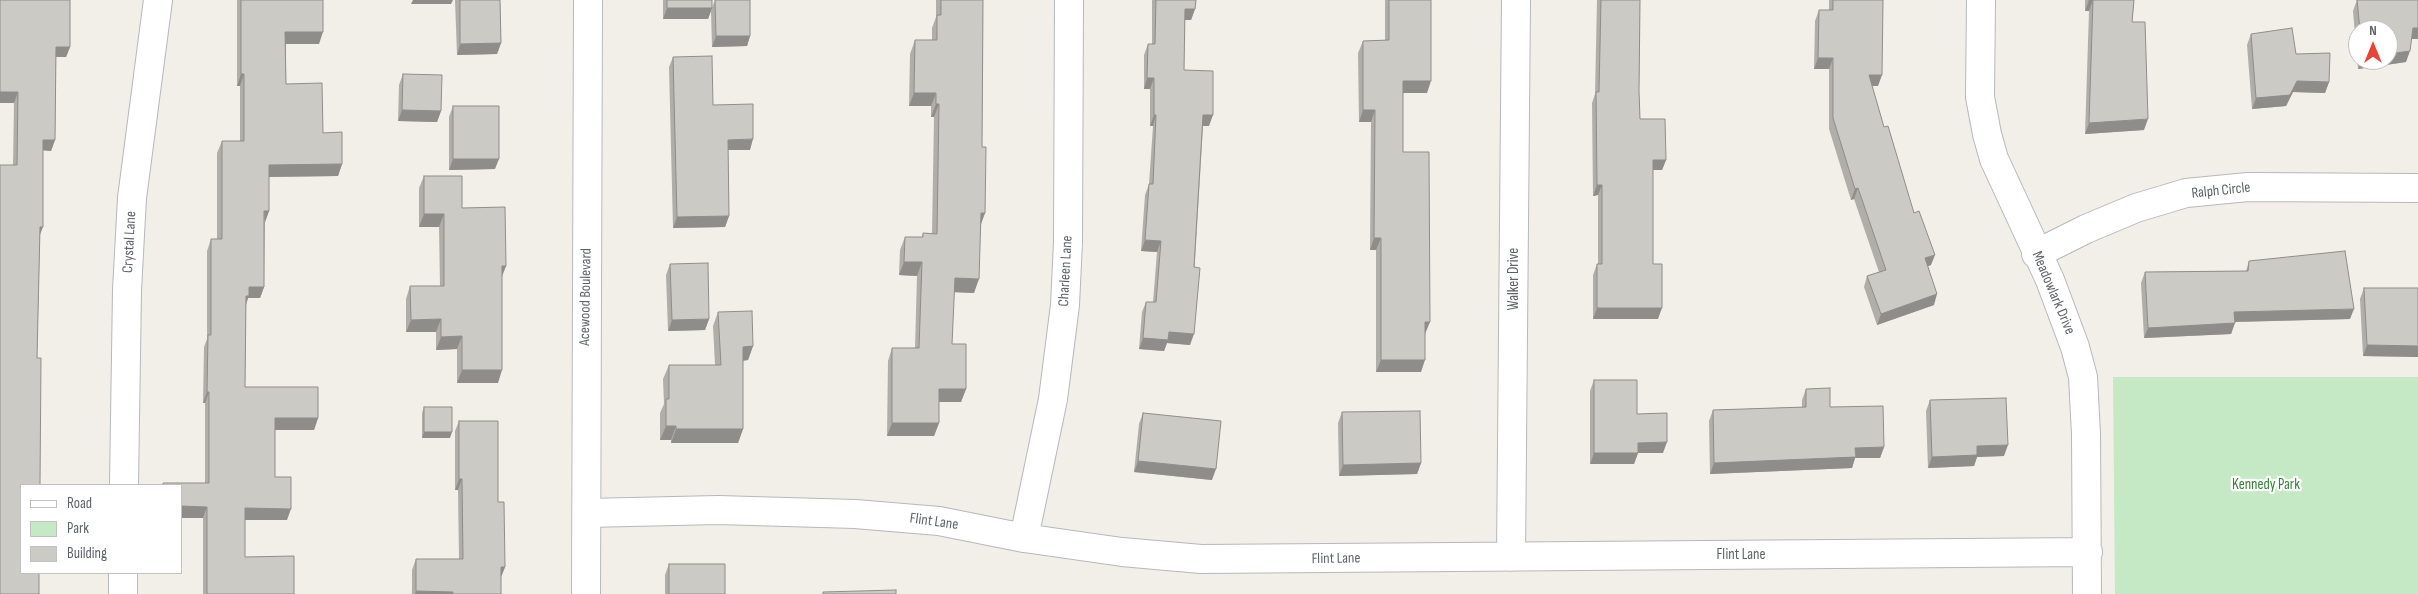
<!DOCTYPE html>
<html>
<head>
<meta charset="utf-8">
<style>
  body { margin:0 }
  #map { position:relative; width:2418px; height:594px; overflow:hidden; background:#f1efe8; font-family:"Sofia Sans Condensed",sans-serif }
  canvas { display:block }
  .legend { position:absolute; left:20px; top:484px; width:162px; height:90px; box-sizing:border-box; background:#fff; border:1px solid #bfc1c3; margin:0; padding:6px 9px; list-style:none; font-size:15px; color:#5f6368 }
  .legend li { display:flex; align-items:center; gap:10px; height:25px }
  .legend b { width:25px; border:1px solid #bfc1c3 }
  .north { position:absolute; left:2348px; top:20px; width:50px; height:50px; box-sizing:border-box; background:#fff; border:1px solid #bfc1c3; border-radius:50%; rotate:0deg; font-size:14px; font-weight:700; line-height:20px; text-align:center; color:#5f6368 }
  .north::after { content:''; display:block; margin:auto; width:18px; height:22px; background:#ea4335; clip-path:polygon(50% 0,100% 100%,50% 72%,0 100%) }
</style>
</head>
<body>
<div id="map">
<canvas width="2418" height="594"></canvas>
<ul class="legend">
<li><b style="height:6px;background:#fff"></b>Road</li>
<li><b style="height:14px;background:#c5e8c5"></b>Park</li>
<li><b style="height:14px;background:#cccac5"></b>Building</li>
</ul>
<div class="north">N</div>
</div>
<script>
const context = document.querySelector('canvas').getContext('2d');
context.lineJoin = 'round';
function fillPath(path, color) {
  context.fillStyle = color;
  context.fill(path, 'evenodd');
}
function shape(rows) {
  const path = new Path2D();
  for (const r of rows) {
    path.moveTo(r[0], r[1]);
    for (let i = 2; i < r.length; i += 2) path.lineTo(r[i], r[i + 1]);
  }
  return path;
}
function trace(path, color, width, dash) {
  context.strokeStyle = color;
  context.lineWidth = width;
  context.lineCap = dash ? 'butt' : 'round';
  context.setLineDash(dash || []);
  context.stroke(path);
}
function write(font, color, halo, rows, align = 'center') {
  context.font = font + ' "Sofia Sans Condensed",sans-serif';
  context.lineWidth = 4.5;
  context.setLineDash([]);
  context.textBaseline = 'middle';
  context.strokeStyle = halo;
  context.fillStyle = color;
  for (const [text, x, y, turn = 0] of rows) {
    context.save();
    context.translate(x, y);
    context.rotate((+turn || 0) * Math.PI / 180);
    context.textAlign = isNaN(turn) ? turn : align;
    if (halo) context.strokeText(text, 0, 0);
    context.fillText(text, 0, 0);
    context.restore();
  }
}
fillPath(shape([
  [2113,377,2418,377,2418,594,2115,594]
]), '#c5e8c5');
const street = shape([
  [1981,0,1980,97,1987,134,1994,159,2050,280,2075,347,2083,377,2086,434,2087,594],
  [2036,254,2086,229,2136,208,2186,193,2248,187,2418,188],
  [124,485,127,290,132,198,158,0],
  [587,513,718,510,855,514,939,521,1024,538,1122,552,1201,559,2088,552],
  [1024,538,1053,399,1065,305,1068,242,1069,0],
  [1511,557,1516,0],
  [123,594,123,573]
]);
const secondary = shape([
  [586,594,588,0]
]);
trace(street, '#b5b8bc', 30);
trace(secondary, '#b6babf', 30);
trace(street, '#fff', 28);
trace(secondary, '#fff', 28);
fillPath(shape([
  [0,0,70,47,66,57,56,57,55,140,51,151,43,150,40,235,37,358,40,485,13,165,14,103,0,103],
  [237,0,323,0,319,44,286,44,286,84,323,133,342,164,338,176,269,177,269,211,265,222,264,287,260,298,248,298,246,304,245,387,318,418,314,430,275,430,275,477,287,520,245,520,245,557,294,594,203,594,203,518,181,518,181,485,162,485,163,483,205,483,205,403,203,403,204,347,207,339,207,251,211,239,217,239,217,153,222,141,240,141,240,86,237,86],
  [455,0,500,0,501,43,497,54,457,55],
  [663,0,712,0,712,8,708,19,663,19],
  [715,0,750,36,747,46,712,47,711,11],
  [936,0,983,0,982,147,985,213,980,225,974,293,954,292,952,344,966,389,961,402,939,402,939,423,934,436,887,436,888,361,892,348,915,348,917,276,899,275,900,250,905,237,922,237,923,233,932,233,934,117,931,117,931,106,909,106,910,54,915,40,932,40,932,28,936,17],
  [1152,0,1196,0,1195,9,1191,20,1185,20,1184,70,1209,126,1203,126,1190,345,1167,343,1164,351,1139,349,1142,312,1146,302,1153,302,1157,252,1141,251,1145,195,1149,184,1153,126,1150,126,1150,89,1144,89,1144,55,1148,44,1152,44],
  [1385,0,1431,0,1427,93,1403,93,1403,152,1425,334,1421,372,1376,372,1376,250,1370,250,1371,122,1359,122,1358,53,1363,41,1385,40],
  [1597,0,1640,0,1639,91,1640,119,1666,160,1662,170,1653,170,1653,264,1658,319,1593,319,1593,275,1597,264,1598,264,1598,195,1593,196,1592,103,1595,94],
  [1829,0,1883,0,1878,86,1872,86,1884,127,1914,213,1931,265,1928,266,1934,305,1877,325,1864,287,1867,276,1879,272,1854,199,1851,200,1829,129,1829,69,1814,69,1815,21,1819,10,1829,10],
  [2085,0,2134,0,2132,22,2144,130,2085,134,2089,11,2085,11],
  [2357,0,2418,0,2418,39,2411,39,2406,62,2358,69,2353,11],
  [2358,30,2388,30,2388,60,2358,60],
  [2251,34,2296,54,2329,82,2325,93,2293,92,2286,106,2252,109,2247,45],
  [673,57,750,150,728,150,729,216,725,227,673,228,669,67],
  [403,74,441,111,437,122,398,121,399,85],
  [453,106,495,169,449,170,449,117],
  [424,176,462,208,506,266,502,277,498,383,457,383,457,349,436,350,436,332,406,332,406,299,410,286,440,286,439,227,419,227,419,188],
  [2249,261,2350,319,2235,322,2231,334,2144,338,2141,283,2145,272,2246,271],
  [670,264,709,319,705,330,668,331,666,275],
  [2364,288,2418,288,2418,357,2363,356,2360,299],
  [718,312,753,346,748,360,743,361,743,429,738,443,671,443,671,440,660,440,660,413,664,404,663,379,669,365,715,365,713,326],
  [1594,380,1637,414,1663,453,1638,453,1634,464,1590,464,1590,391],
  [1806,389,1884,447,1880,458,1855,458,1852,468,1710,474,1709,421,1713,410,1802,407,1802,400],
  [1930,400,2004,456,1977,457,1974,466,1928,468,1926,411],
  [424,407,450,438,422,438,422,413],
  [1342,412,1421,463,1417,474,1339,476,1338,423],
  [1143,413,1212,480,1134,472,1139,424],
  [459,421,498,502,505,567,501,577,501,594,412,594,412,570,416,559,459,559,458,490,455,490,455,431],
  [669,564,725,594,665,594,665,575]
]), '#afaea9');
fillPath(shape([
  [413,0,453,0,451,4,411,4],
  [2089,0,2093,0,2089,11,2085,11],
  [667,8,712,8,708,19,663,19],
  [1185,9,1195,9,1191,20,1181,20],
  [2413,28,2418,28,2418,39,2409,39],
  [285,32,323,32,319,44,281,44],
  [716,36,750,36,747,46,712,47],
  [501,43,497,54,457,55,460,44],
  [56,47,70,47,66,57,53,57],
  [2410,51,2406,62,2358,69,2362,60,2388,60,2388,54],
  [1818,58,1833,58,1829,69,1814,69],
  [241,74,244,74,240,86,237,86],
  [1869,75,1882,75,1878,86,1865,86],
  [1147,78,1154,78,1150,89,1144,89],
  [1403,81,1431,81,1427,93,1399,93],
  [2297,81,2329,82,2325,93,2293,92,2286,106,2252,109,2256,98],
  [0,92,18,92,14,103,0,103],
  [914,93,936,93,931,106,909,106],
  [936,104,939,104,934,117,931,117],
  [402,110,441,111,437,122,398,121],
  [1363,110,1375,110,1371,122,1359,122],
  [1154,115,1156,115,1153,126,1150,126],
  [1203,115,1213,115,1209,126,1199,126],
  [2148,119,2144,130,2085,134,2089,123],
  [753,139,750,150,724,150,728,140],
  [43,140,55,140,51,151,39,150],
  [453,159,499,159,495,169,449,170],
  [1653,160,1666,160,1662,170,1649,170],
  [342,164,338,176,265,177,269,165],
  [1597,185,1602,185,1598,195,1593,196],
  [1858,188,1854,199,1851,200,1855,189],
  [264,211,269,211,265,222],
  [981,213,985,213,980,227],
  [424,214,444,214,439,227,419,227],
  [729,216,725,227,673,228,677,217],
  [40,227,43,227,39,237],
  [1374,238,1381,238,1376,250,1370,250],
  [1145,240,1161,241,1157,252,1141,251],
  [1935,255,1931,265,1921,269,1925,258],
  [904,262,922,262,917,276,899,275],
  [502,266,506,266,501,278],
  [955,278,979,279,974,293,950,292],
  [249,287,264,287,260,298,248,298,245,308,242,308],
  [1937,294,1934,305,1877,325,1881,314],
  [1597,308,1662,308,1658,319,1593,319],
  [2354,309,2350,319,2230,322,2234,312],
  [441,319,436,332,406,332,411,320],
  [709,319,705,330,668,331,672,320],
  [1425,322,1430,322,1425,334],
  [2235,323,2231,334,2144,338,2148,328],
  [1169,332,1194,334,1190,345,1167,343,1164,351,1139,349,1143,338],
  [462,336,457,349,436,350,441,337],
  [2367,345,2418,346,2418,357,2363,356],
  [753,346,748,360,738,361,743,347],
  [1381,360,1425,360,1421,372,1376,372],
  [462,370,502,370,498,383,457,383],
  [939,389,966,389,961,402,934,402],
  [207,392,209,392,205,403,203,403],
  [275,418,318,418,314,430,271,430],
  [892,423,939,423,934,436,887,436],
  [666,426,676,426,671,440,660,440],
  [676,429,743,429,738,443,671,443],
  [424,432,452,432,450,438,422,438],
  [1667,442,1663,453,1638,453,1634,464,1590,464,1594,453,1638,443],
  [2008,445,2004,456,1977,457,1974,466,1928,468,1932,457,1977,446],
  [1884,447,1880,458,1855,458,1852,468,1710,474,1714,463,1855,448],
  [1138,461,1216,469,1212,480,1134,472],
  [1421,463,1417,474,1339,476,1343,465],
  [459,479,462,479,458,490,455,490],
  [181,506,207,507,203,518,181,518],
  [245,508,291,509,287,520,240,520],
  [501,567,505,567,501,577],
  [416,591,453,592,452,594,415,594]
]), '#8f8d8a');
const building = shape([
  [0,0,70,0,70,47,56,47,55,140,43,140,43,227,40,227,37,358,41,358,40,485,21,485,21,573,39,573,39,594,0,594,0,165,17,165,18,92,0,92,0,0],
  [241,0,323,0,323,32,285,32,286,84,322,83,323,133,342,132,342,164,269,165,269,211,264,211,264,287,249,287,249,296,246,296,245,387,318,387,318,418,275,418,275,477,291,477,291,509,245,508,245,557,294,556,294,594,207,594,207,507,181,506,181,485,163,485,163,483,209,483,209,392,207,392,208,335,211,335,211,239,222,239,222,141,244,141,244,74,241,74,241,0],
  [460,0,500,0,501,43,460,44,460,0],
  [667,0,712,0,712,8,667,8,667,0],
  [715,0,750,0,750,36,716,36,715,0],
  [941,0,983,0,982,147,986,147,985,213,981,213,979,279,955,278,952,344,966,344,966,389,939,389,939,423,892,423,892,348,919,348,922,262,904,262,905,237,923,237,923,233,937,234,939,104,936,104,936,93,914,93,915,40,937,40,937,15,941,15,941,0],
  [1156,0,1196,0,1195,9,1185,9,1184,70,1213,71,1213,115,1203,115,1194,267,1200,268,1194,334,1169,332,1168,340,1143,338,1146,302,1156,302,1161,241,1145,240,1149,184,1153,184,1156,115,1154,115,1154,78,1147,78,1148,44,1155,44,1156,0],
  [1389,0,1431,0,1431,81,1403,81,1403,152,1429,152,1430,322,1425,322,1425,360,1381,360,1381,238,1374,238,1375,110,1363,110,1363,41,1389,40,1389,0],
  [1601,0,1640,0,1639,91,1640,119,1665,119,1666,160,1653,160,1653,264,1662,264,1662,308,1597,308,1597,264,1602,264,1602,185,1597,185,1596,92,1599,92,1601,0],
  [1833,0,1883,0,1882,75,1869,75,1884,127,1888,126,1914,213,1919,211,1935,255,1925,258,1937,294,1881,314,1867,276,1886,270,1858,188,1855,189,1833,118,1833,58,1818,58,1819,10,1833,10,1833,0],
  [2089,0,2134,0,2132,22,2145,22,2148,119,2089,123,2093,0,2089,0],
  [2357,0,2418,0,2418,28,2413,28,2410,51,2388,54,2388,30,2360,30,2357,0],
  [2292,28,2296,54,2330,53,2329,82,2297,81,2290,95,2256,98,2251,34,2292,28],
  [712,56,713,105,753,104,753,139,728,140,729,216,677,217,673,57,712,56],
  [403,74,442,75,441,111,402,110,403,74],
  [453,106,499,106,499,159,453,159,453,106],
  [424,176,462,176,462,208,505,207,506,266,502,266,502,370,462,370,462,336,441,337,441,319,411,320,410,286,444,286,444,214,424,214,424,176],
  [2345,251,2354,309,2234,312,2235,323,2148,328,2145,272,2248,271,2249,261,2345,251],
  [708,263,709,319,672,320,670,264,708,263],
  [2364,288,2418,288,2418,346,2367,345,2364,288],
  [752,311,753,346,743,347,743,429,676,429,676,426,666,426,666,399,669,399,669,365,721,365,718,312,752,311],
  [1594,380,1637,380,1637,414,1667,413,1667,442,1638,443,1638,453,1594,453,1594,380],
  [1830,388,1830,407,1883,406,1884,447,1855,448,1856,457,1714,463,1713,410,1806,407,1806,389,1830,388],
  [2006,398,2008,445,1977,446,1977,455,1932,457,1930,400,2006,398],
  [424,407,452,407,452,432,424,432,424,407],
  [1420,411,1421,463,1343,465,1342,412,1420,411],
  [1143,413,1221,421,1216,469,1138,461,1143,413],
  [459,421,498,421,498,502,504,502,505,567,501,567,501,594,453,594,453,592,416,591,416,559,463,559,462,479,459,479,459,421],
  [669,564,725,564,725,594,669,594,669,564],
  [896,590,896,594,823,594,823,592,896,590]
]);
fillPath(building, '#cccac5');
trace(building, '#8f8d8a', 1);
write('15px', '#5f6368', '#fff', [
  ["Ralph Circle",2221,191,-6],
  ["Crystal Lane",130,242,-87],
  ["Charleen Lane",1066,271,-87],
  ["Walker Drive",1514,279,-90],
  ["Meadowlark Drive",2053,293,67],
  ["Acewood Boulevard",586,297,-89],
  ["Flint Lane",934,522,8],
  ["Flint Lane",1741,555],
  ["Flint Lane",1336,559,-1]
]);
write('15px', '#348238', '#fff', [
  ["Kennedy Park",2266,485]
]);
</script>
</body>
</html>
